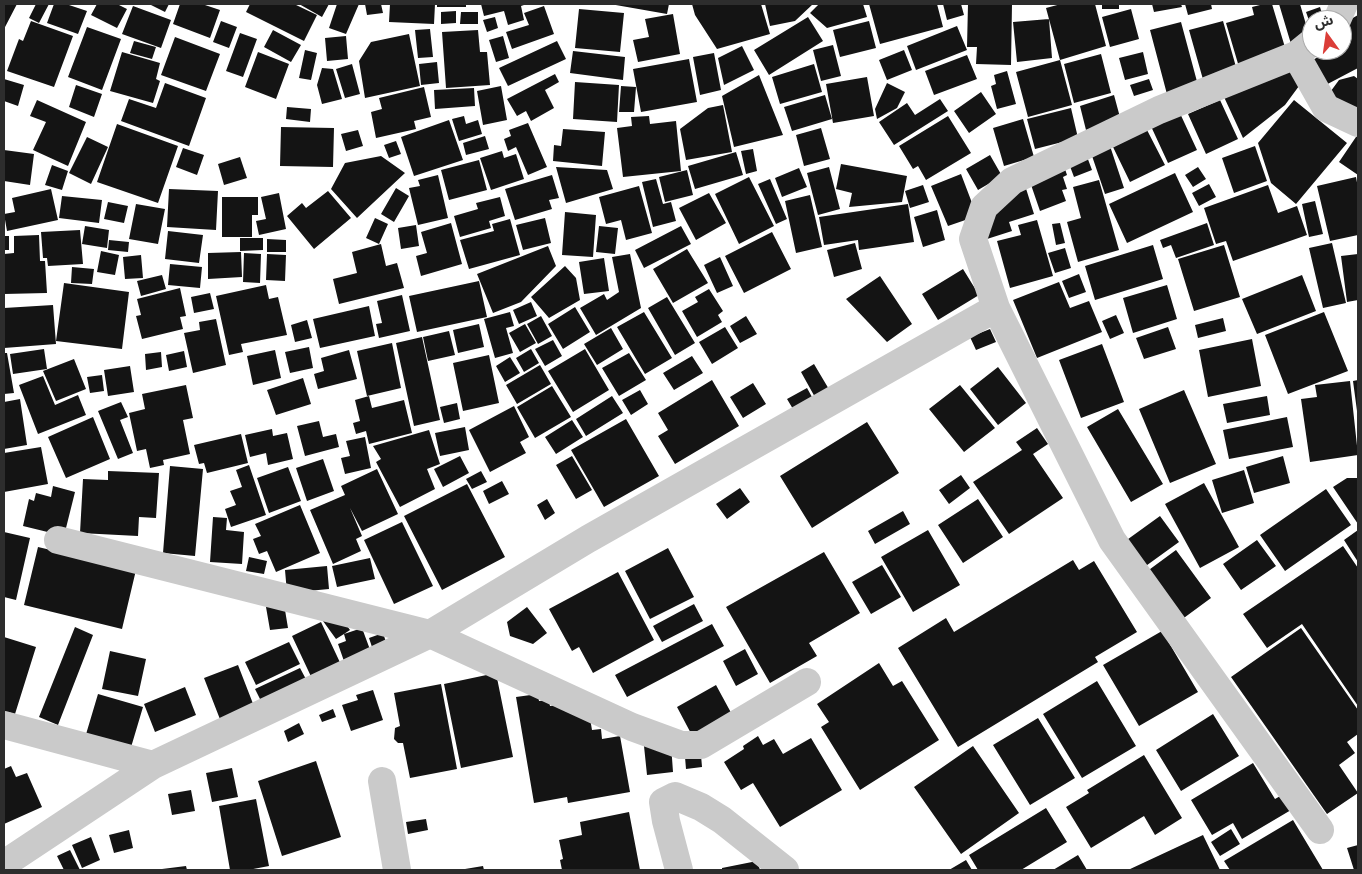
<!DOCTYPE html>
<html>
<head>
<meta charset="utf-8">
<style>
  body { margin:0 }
  #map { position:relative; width:1362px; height:874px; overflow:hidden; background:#fff; font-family:"Space Grotesk","Noto Sans Arabic",sans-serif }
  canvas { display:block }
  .frame { position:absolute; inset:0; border:5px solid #2d2d2d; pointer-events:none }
  .north { position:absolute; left:1302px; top:10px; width:50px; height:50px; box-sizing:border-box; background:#fff; border:1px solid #ababab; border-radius:50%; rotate:346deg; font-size:14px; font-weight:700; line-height:20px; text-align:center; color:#2d2d2d }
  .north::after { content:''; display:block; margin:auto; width:18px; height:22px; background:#db3d38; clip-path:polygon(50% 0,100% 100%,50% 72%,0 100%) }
</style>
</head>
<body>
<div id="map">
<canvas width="1362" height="874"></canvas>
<div class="frame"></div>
<div class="north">ش</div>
</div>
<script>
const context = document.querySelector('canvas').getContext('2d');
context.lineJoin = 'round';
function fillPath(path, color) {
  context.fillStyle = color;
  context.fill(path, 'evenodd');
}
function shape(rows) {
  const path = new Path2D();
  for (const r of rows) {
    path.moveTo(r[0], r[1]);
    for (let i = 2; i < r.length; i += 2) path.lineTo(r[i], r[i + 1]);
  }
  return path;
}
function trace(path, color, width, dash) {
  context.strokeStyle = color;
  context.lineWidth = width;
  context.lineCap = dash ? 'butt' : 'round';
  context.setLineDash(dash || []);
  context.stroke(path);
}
fillPath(shape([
  [4,4,17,4,4,29],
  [36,4,49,4,39,23,29,18],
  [54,4,66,4,87,11,78,34,47,23],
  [97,4,117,4,127,9,117,28,91,15],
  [149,4,169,4,165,12],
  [180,4,202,4,220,10,210,38,173,24],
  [250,4,294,4,317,15,304,41,246,12],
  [299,4,329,4,322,17],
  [337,4,359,4,346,34,329,28],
  [365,4,381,4,383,13,367,15],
  [390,4,435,4,434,24,389,22],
  [437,4,466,4,466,7,437,7],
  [481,4,527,4,521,6,524,20,508,25,504,11,484,16],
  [610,4,669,4,667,14],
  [692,4,761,4,770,34,717,49,695,15],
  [765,4,813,4,795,21,770,26],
  [819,4,863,4,867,17,827,28,810,13],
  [869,4,937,4,943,27,880,44],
  [943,4,961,4,964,15,947,20],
  [968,4,1012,4,1011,65,976,64,977,47,967,47],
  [1061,4,1095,4,1106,46,1060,60,1046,8],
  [1102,4,1119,4,1119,9,1102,9],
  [1152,4,1181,4,1182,7,1154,12],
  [1185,4,1211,4,1212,9,1188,15],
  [1264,4,1272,4,1287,54,1239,67,1226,23,1254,15,1252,7],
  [1279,4,1300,4,1310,38,1291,44],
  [133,6,171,20,161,48,122,34],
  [544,6,554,34,512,49,506,32,529,25,524,13],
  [1320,7,1324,20,1312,20,1312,29,1306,12],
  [579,9,624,13,620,52,575,48],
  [1131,9,1139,39,1110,47,1102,17],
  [456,11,456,23,441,24,441,12],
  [461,12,478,12,478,24,460,24],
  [673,14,680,54,638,62,633,40,649,37,645,19],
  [1358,15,1358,68,1320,88,1307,63,1320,56,1326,50,1342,50,1344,23],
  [495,17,498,28,487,32,483,20],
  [808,17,823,41,769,75,754,50],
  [1049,19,1052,58,1017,62,1013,22],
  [31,21,73,36,54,87,7,71,19,39,23,41],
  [221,21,237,27,229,48,213,42],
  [869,21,876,48,840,57,833,30],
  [1223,21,1238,74,1204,83,1189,30],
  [1181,22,1199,89,1168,98,1150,30],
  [957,26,967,50,916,70,907,46],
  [87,27,121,39,102,90,68,77],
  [430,29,433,57,418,58,415,30],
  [273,30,301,45,291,62,264,47],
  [478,30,480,52,487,52,490,85,446,88,442,32],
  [240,33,257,39,243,77,226,71],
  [409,34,420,86,365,98,359,61,371,42],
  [346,36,348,59,327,61,325,38],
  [503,36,509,58,496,62,489,40],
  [175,37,220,54,206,91,161,75],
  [134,41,156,47,152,59,130,53],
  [557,41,566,59,508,86,499,68],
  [833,45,841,76,821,81,813,50],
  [742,46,754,70,724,85,718,58],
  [305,50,317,53,311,80,299,78],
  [904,50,912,70,887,80,879,60],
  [573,51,625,57,623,80,570,73],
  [122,52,160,63,156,79,160,81,153,103,110,91],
  [258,52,289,64,276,99,245,87],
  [1143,52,1148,74,1125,80,1119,58],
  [714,53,721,90,700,95,693,57],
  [1101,54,1111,93,1074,103,1064,64],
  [967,55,977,79,934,95,925,71],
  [689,59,697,102,641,112,633,69],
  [1060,60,1072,105,1028,117,1016,72],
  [437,62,439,83,421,85,419,64],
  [352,64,360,94,345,98,336,69],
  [814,64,822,92,780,104,772,77],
  [1290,67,1299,86,1285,105,1243,138,1224,97],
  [322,68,333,69,342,99,322,104,317,85],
  [1007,71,1016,104,997,109,991,86,996,84,994,75],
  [555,74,559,82,545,90,554,108,531,121,526,111,517,116,507,99],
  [759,75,783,135,734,147,722,96],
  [1354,76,1358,79,1358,118,1328,95,1339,80],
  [867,77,874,116,833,123,826,84],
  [4,79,24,85,18,106,4,101],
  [1149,79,1153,90,1134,96,1130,85],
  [575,82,619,85,617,122,573,119],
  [165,83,206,98,189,146,121,121,129,99,156,108],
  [887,83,905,92,897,108,877,119,875,109],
  [76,85,102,94,94,117,69,107],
  [501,86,507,120,483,125,477,91],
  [621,86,636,87,634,112,619,112],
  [424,87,431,117,414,121,416,129,376,138,371,112,382,109,379,98],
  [474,88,475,106,435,109,434,90],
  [981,92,996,114,969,133,954,111],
  [825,95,832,119,792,131,784,107],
  [1114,95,1121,121,1086,130,1080,106],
  [940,99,948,111,894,145,879,122,907,103,915,115],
  [37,100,86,122,68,166,33,150,46,122,30,116],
  [1220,100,1238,139,1206,154,1188,114],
  [1294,100,1347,143,1296,204,1271,183,1258,143],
  [723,105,732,152,686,160,680,129,708,108],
  [287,107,311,109,310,122,286,119],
  [1071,108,1078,138,1035,149,1027,119],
  [1178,109,1197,150,1168,163,1149,122],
  [464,116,466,124,478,120,482,134,459,141,452,119],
  [649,116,650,124,676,121,681,171,623,177,617,128,632,126,631,117],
  [948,116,971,153,926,180,918,166,913,169,899,146],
  [1023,119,1034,157,1004,166,993,128],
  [449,120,463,160,414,176,401,137],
  [528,123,547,167,528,175,516,147,508,151,504,139,511,136,509,130],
  [117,124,178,146,158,203,97,182],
  [281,127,334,128,333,167,280,166],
  [821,128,830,159,804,166,796,135],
  [563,129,605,132,602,166,553,161,554,145,561,146],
  [358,130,363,146,346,151,341,134],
  [1147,130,1165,165,1130,182,1113,147],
  [1358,134,1358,175,1339,162],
  [485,136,489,149,466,155,463,143],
  [87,137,108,147,91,184,69,173],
  [396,141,401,154,389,158,384,145],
  [1110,146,1124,188,1105,194,1091,153],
  [1255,146,1267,181,1234,193,1222,158],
  [183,148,204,155,197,175,176,167],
  [753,149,757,171,746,174,741,151],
  [4,150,34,154,30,185,4,181],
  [502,151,504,158,516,154,524,179,491,190,480,158],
  [736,152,743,175,695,189,688,166],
  [1086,154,1092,170,1074,177,1068,161],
  [990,155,1002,176,978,190,966,169],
  [381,156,405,173,357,218,331,189,345,163],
  [240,157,247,178,224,185,218,164],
  [479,160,487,190,449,200,441,170],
  [841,164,907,176,902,202,849,207,852,193,836,189],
  [52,165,68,171,62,190,45,185],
  [1064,166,1067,175,1063,177,1067,189,1062,190,1066,201,1040,211,1029,179],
  [556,167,607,170,613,189,566,203],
  [829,167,840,209,818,215,807,173],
  [1198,167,1206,179,1193,187,1185,175],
  [799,168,807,187,782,197,775,178],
  [687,170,693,195,665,202,659,177],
  [1175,173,1193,212,1127,243,1109,204],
  [961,174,977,216,948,226,931,186],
  [438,175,448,218,418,225,409,188,420,186,418,180],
  [552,175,559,198,549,200,552,209,515,220,505,189],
  [749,177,774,226,739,244,715,194],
  [1356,177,1358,188,1358,235,1330,241,1317,186],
  [656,179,663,204,671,202,676,221,653,227,642,182],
  [770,179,787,219,776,224,758,184],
  [1023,179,1034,214,1009,222,1012,231,987,239,984,229],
  [1099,180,1119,250,1078,262,1067,222,1081,218,1073,187],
  [1209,184,1216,197,1199,206,1192,193],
  [923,185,929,202,910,208,905,191],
  [1268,185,1278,213,1297,206,1307,235,1233,261,1226,241,1216,244,1204,208],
  [639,186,652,233,626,240,621,220,606,224,599,197],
  [396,188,409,196,394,222,381,214],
  [51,189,58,220,7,231,4,214,15,212,12,198],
  [169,189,218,191,216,230,167,227],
  [328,191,351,218,314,249,287,216,302,203,306,208],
  [279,193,286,229,259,235,256,221,266,219,261,197],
  [709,193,726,223,696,240,679,208],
  [810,195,822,247,796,253,785,201],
  [62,196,102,200,99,223,59,218],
  [222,197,258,197,258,215,252,215,252,237,222,237],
  [500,197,505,216,489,221,491,228,460,237,454,216,478,209,476,203],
  [1315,201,1323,234,1309,237,1302,204],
  [108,202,128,206,124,223,104,219],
  [136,204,165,209,158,244,129,239],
  [908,204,914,242,859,250,858,240,824,245,819,217],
  [937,210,945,240,923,247,914,217],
  [565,212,596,215,593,257,562,255],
  [375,218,388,224,379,244,366,238],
  [545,218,551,243,523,250,516,225],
  [510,219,520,255,469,269,460,240,494,231,492,224],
  [1037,220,1053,276,1010,288,997,241,1021,235,1018,225],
  [451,223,462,264,421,276,416,256,427,253,421,232],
  [1060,223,1065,243,1056,245,1052,224],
  [1207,223,1214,245,1176,258,1171,245,1163,248,1160,240],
  [416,225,419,246,401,249,398,228],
  [85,226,109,230,107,248,82,244],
  [599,226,618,228,615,254,596,252],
  [681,226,691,244,644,268,635,250],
  [80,230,83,264,48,266,47,258,43,258,41,232],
  [168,231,203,235,199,263,165,259],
  [772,232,791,269,744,293,725,256],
  [39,235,40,261,45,261,47,293,4,294,4,254,14,253,14,236],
  [4,236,9,236,9,250,4,250],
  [240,238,263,238,263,250,240,251],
  [267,239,286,240,286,252,267,252],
  [109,240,129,242,128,252,108,250],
  [855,243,862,269,834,277,827,250],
  [1332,243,1346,303,1323,308,1309,248],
  [381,244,386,266,397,263,404,288,339,304,333,279,357,273,352,252],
  [1153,245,1163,279,1095,300,1085,266],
  [1224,245,1240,297,1194,311,1178,259],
  [548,246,556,266,521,302,493,313,477,274],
  [1065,248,1071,268,1055,273,1048,253],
  [687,249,708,283,673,303,653,269],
  [101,251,119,255,115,275,97,272],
  [241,252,242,277,208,279,208,253],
  [244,253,261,254,260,283,243,282],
  [267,254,286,255,285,281,266,280],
  [630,254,641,308,596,335,580,308,604,294,607,300,619,292,612,257],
  [1358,254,1358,300,1347,302,1341,256],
  [141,255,143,278,125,279,123,257],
  [720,257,733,286,717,293,704,265],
  [604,258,609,291,584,294,579,262],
  [170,264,202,267,200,288,168,285],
  [565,266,576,278,580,300,549,318,531,297],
  [72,267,94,269,92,284,71,283],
  [963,269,979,295,938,320,922,294],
  [1079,274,1086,292,1069,298,1062,281],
  [162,275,166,289,141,296,137,281],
  [1302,275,1316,311,1257,334,1242,299],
  [880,276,912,324,887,342,846,299],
  [479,281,487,317,417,332,409,296],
  [1059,282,1070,308,1089,301,1102,332,1037,358,1013,300],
  [64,283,129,292,122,349,56,341],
  [266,285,269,299,278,297,287,335,241,344,243,352,229,355,216,296],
  [1167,285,1177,319,1133,333,1123,298],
  [180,288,186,316,180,317,183,329,142,339,136,316,141,315,137,299],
  [709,289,723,311,718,315,722,322,697,337,682,311,698,302,695,297],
  [210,293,214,309,194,313,191,297],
  [402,295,410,331,379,338,376,324,382,323,377,301],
  [667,297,695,343,675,355,648,308],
  [531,302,537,316,519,324,513,310],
  [53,305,56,344,4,348,4,308],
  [369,306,375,336,320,348,313,319],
  [575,307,590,332,563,349,548,324],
  [510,312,514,326,506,328,513,353,495,358,484,319],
  [644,312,672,358,645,374,617,327],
  [1324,312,1348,371,1288,394,1265,335],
  [1116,315,1124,333,1110,339,1102,321],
  [541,316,552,336,538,344,527,324],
  [746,316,757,334,740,343,730,326],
  [1223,318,1226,331,1198,338,1195,325],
  [216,319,226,365,193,373,184,333,200,330,199,322],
  [307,320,312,338,295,342,291,325],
  [479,324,484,347,458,353,453,330],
  [525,324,536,343,520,352,509,333],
  [725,327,738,348,712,364,699,342],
  [1168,327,1176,349,1144,359,1136,338],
  [611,328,623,349,597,365,584,344],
  [990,329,996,342,976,350,970,337],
  [449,331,455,355,428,361,423,337],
  [422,337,440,420,414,426,396,343],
  [1252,339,1261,386,1208,397,1199,350],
  [553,340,562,356,545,366,535,349],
  [392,343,401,388,367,396,357,351],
  [1102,344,1124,402,1081,418,1059,360],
  [309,347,313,368,290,373,285,352],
  [44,349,47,369,13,374,10,354],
  [531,349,539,363,524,372,516,358],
  [585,349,609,390,573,412,548,371],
  [275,350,281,378,253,385,247,356],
  [349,350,357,379,318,389,314,374,324,371,321,358],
  [184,351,187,367,169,371,166,355],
  [161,352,162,367,146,370,145,354],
  [4,353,7,353,14,393,4,394],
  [629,353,646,380,619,396,602,368],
  [489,355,499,403,463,411,453,363],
  [692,356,703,373,674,390,663,373],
  [510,357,520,373,505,382,496,366],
  [74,359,86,389,56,401,43,371],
  [814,364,830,391,816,399,801,372],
  [540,365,551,384,517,404,506,385],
  [130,366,134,392,108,396,104,370],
  [998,367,1026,403,998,425,970,389],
  [102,375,104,391,90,393,87,377],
  [43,376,55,405,78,395,86,415,38,434,19,385],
  [303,378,311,404,276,415,267,390],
  [712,380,739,426,675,464,658,436,668,430,658,413],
  [1358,380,1358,411,1357,411,1353,381],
  [1350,381,1358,455,1310,462,1301,399,1317,397,1315,385],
  [753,383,766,404,743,418,730,397],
  [186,385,193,418,183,420,190,454,163,460,164,465,150,468,146,449,137,451,129,413,145,409,142,394],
  [960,385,995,428,964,452,929,409],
  [552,386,571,417,535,438,517,407],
  [807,388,812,397,793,409,787,399],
  [640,390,648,404,631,415,622,400],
  [1184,390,1216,464,1170,483,1139,409],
  [369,396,372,408,404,400,412,433,369,444,366,431,356,434,353,423,360,421,355,400],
  [612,396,623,413,586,436,576,419],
  [1267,396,1270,415,1227,423,1223,404],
  [20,399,27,445,4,449,4,402],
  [121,402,128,417,120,420,133,453,118,459,98,411],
  [457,403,460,419,444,423,440,407],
  [514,406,529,437,520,442,526,453,490,472,469,430],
  [1118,409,1163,484,1131,502,1087,427],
  [93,417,110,459,66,478,48,437],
  [1287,417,1293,447,1229,459,1223,430],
  [626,419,659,476,604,507,571,450],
  [572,420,583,437,556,454,545,437],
  [319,421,323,437,336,434,339,447,305,456,297,426],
  [867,422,899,473,812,528,780,476],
  [465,427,469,450,440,456,435,433],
  [1037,428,1048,444,1033,454,1063,498,1009,534,973,482,1022,450,1016,442],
  [272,429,273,436,287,433,293,459,268,465,266,453,250,457,245,435],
  [429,430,440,464,427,469,435,489,400,507,376,462,381,459,373,446],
  [241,434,248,463,207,473,204,463,199,464,194,445],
  [365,437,371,468,345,474,341,458,350,456,346,441],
  [41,447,48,484,4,492,4,453],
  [460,456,469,473,443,487,434,469],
  [572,456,592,490,576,499,556,465],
  [1283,456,1290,483,1254,493,1246,467],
  [323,459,334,491,307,501,296,468],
  [249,465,266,515,231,527,225,509,236,505,230,491,242,487,236,470],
  [170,466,203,469,195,556,163,553],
  [288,467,301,501,269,513,257,478],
  [377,469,398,514,362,531,350,508,362,536,356,539,361,551,333,564,310,510,345,495,341,486],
  [1244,470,1254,503,1222,513,1212,480],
  [108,471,159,473,156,518,139,517,138,536,80,533,83,479,108,480],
  [481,471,487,482,472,489,466,479],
  [961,475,970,488,949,504,939,490],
  [1347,478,1358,478,1358,524,1333,487],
  [502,481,509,494,489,504,483,491],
  [1204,483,1239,547,1200,568,1165,504],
  [467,484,505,557,442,590,404,516],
  [53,486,75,492,64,536,23,526,29,499,34,501,36,493,51,497],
  [740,488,750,502,727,519,716,504],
  [1326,489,1351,525,1285,571,1260,535],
  [547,499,555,513,545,520,537,505],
  [978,499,1003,537,963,563,938,525],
  [300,505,320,553,276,572,267,551,259,554,253,539,261,536,255,524],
  [903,511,910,524,875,544,868,531],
  [1160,516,1179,542,1143,568,1124,542],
  [213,517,227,518,226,530,244,532,242,564,210,562],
  [402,522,433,586,394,604,364,540],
  [928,530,960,585,913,612,881,557],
  [1358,530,1358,562,1344,540],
  [4,532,30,538,16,600,4,597],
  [1257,540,1276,566,1241,590,1223,564],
  [1343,546,1358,568,1358,706,1302,624,1267,648,1243,614],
  [38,547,136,570,122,629,24,605],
  [668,548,694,597,650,619,625,571],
  [1176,550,1211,598,1177,623,1142,575],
  [824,552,860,613,809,643,817,656,770,683,726,607],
  [249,557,267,561,264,574,246,571],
  [370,558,375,579,337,587,332,566],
  [1073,560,1079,570,1094,561,1137,632,1095,657,1098,662,958,747,898,648,946,618,954,632],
  [882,565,901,597,871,614,852,582],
  [327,566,329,589,287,593,285,570],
  [618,572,654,640,593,673,579,647,572,651,549,609],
  [284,604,288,628,270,630,266,607],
  [694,604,703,621,662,642,653,626],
  [527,607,547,633,533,644,510,636,507,622],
  [337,612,350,630,344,634,362,628,372,655,345,664,338,644,346,641,344,634,336,639,323,621],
  [321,622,344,671,315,685,292,636],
  [712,624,724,646,627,697,615,675],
  [75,627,93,635,58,725,39,717],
  [1301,628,1358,710,1358,734,1347,742,1355,753,1339,765,1358,793,1327,814,1231,677],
  [1162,631,1198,692,1139,726,1103,665],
  [383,633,387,645,373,650,369,638],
  [4,637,36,647,15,714,4,711],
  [289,642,300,664,256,685,245,662],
  [745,649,758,674,736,686,723,661],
  [110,651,146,659,138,696,102,689],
  [879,663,893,686,902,681,939,740,860,790,821,727,829,722,817,704],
  [238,665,257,714,223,727,204,678],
  [300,668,308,683,263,705,255,689],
  [496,673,513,757,461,768,444,684],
  [1097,681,1136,746,1082,778,1043,714],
  [441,684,457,769,410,778,403,743,398,743,394,739,395,728,400,726,394,693],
  [716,685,735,720,695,741,677,707],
  [185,687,196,715,155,732,144,704],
  [373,690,383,720,351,731,342,705,358,700,356,695],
  [98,694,143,707,129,754,84,741],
  [538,694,539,701,549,700,550,706,563,704,589,712,592,730,601,729,602,739,620,736,630,792,568,803,567,797,534,803,516,697],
  [333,709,336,717,322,722,319,715],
  [1213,714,1239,756,1181,791,1156,750],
  [1038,718,1075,778,1030,805,993,745],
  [299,723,304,734,288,742,284,731],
  [758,736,763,745,774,739,783,754,811,738,842,790,780,827,753,783,741,790,724,762,744,749,743,746],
  [671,744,673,772,647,775,644,746],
  [973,746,1019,813,961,854,914,787],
  [701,755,702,767,686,769,685,757],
  [1144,755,1182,818,1155,835,1144,816,1091,848,1066,807,1089,793,1087,790],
  [316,761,341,837,282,856,258,781],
  [1253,763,1275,799,1282,795,1291,810,1242,839,1233,823,1212,835,1191,800],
  [11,766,16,777,27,773,42,807,4,824,4,769],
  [232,768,238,797,212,802,206,773],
  [191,790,195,811,172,815,168,794],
  [256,799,269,866,248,870,230,870,219,806],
  [1046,808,1067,842,1021,870,978,870,969,855],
  [629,812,640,870,562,870,560,860,563,859,559,840,582,835,580,822],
  [426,819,428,830,408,834,406,822],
  [1293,820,1323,870,1230,870,1224,861],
  [1231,829,1240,844,1220,856,1211,842],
  [129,830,133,848,114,853,109,835],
  [1203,835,1220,870,1128,870],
  [91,837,100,860,82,868,72,845],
  [1358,845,1358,870,1354,870,1347,848],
  [70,850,80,870,64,870,57,856],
  [1078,855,1087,870,1053,870],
  [966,860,972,870,949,870],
  [757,861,760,870,722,870,722,868],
  [186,866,187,870,162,870,162,869],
  [483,866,484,870,465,870,465,869]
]), '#141414');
trace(shape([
  [1337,20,1344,4],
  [1312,42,1296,55,1159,110,1012,181,984,207,973,239,996,308,1112,540,1320,830],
  [1296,55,1326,108,1358,123],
  [58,540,430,634,632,727,681,745,701,745,807,682],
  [4,725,153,765],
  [382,781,397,870],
  [4,864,153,765,430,634,588,539,996,308],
  [679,870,666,821,663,802,675,796,701,807,722,820,785,870]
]), '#cacaca', 28);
</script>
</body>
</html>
